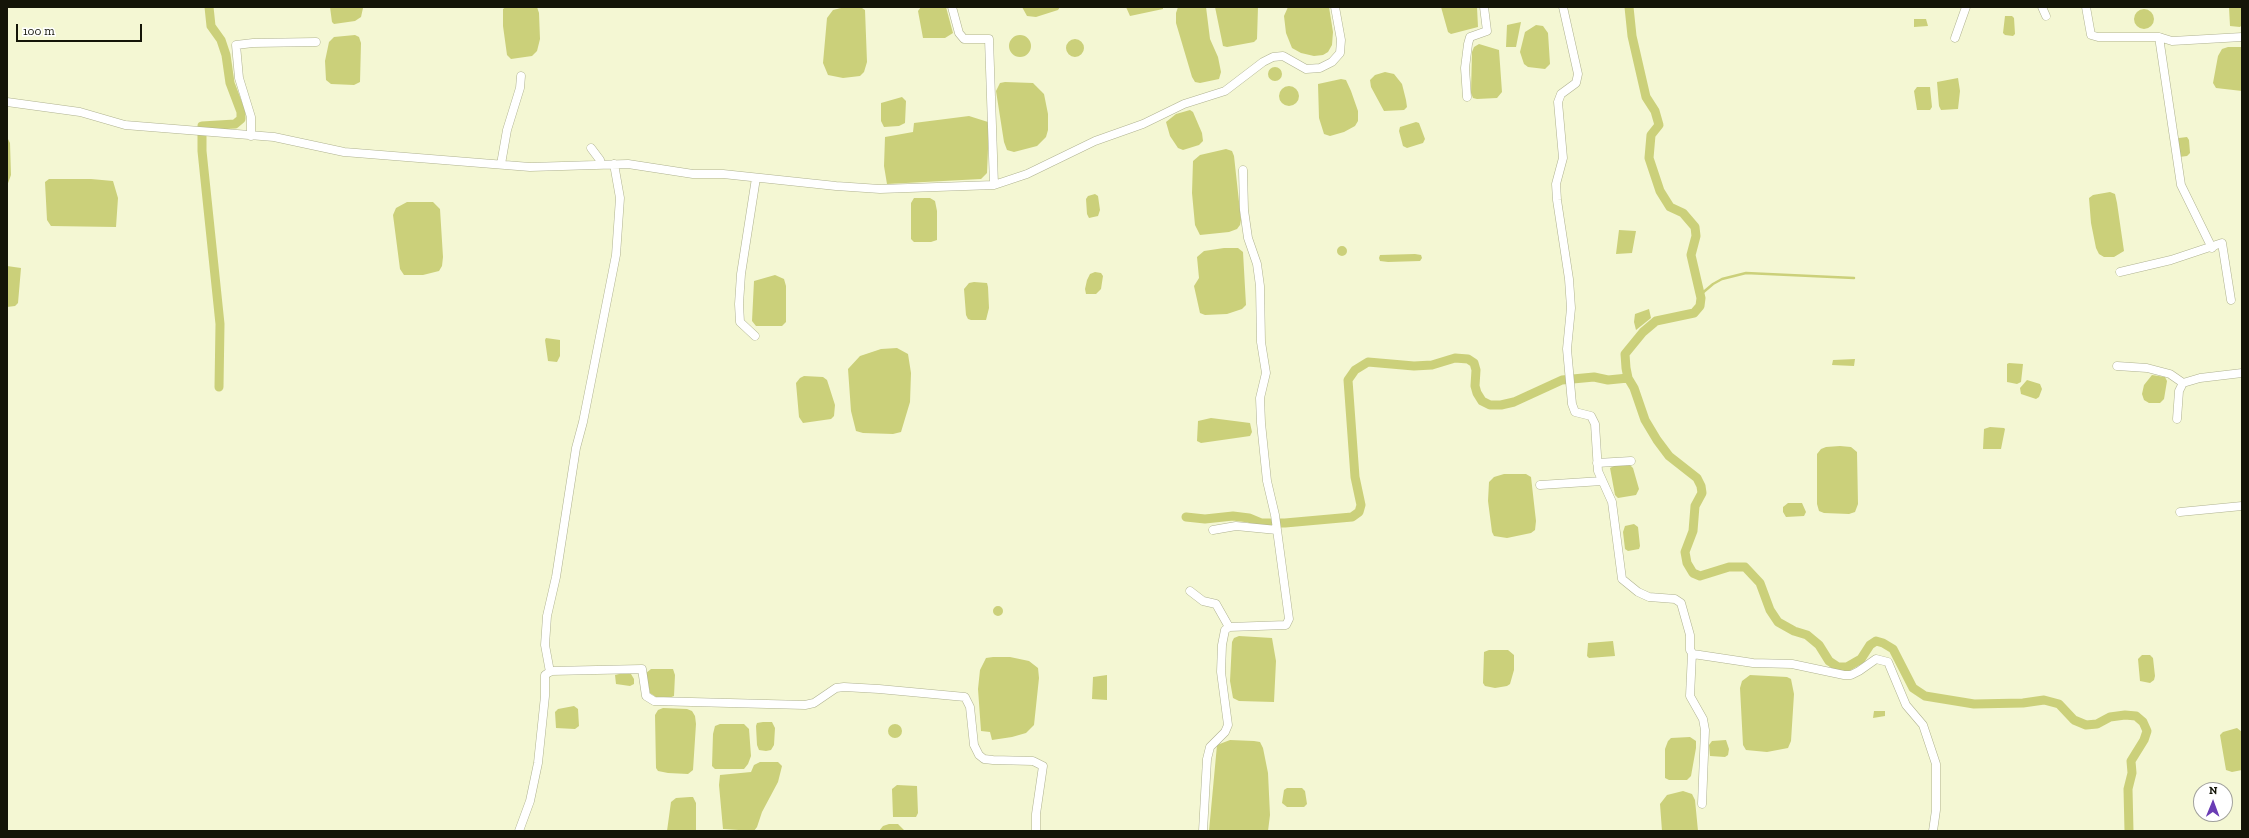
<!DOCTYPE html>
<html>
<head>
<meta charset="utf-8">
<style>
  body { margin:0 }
  #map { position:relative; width:2249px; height:838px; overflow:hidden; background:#f4f7d3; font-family:"Zilla Slab",serif }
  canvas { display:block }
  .frame { position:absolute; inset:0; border:8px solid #141508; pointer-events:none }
  .north { position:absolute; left:2193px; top:782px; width:40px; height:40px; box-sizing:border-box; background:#fff; border:1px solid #a1a19c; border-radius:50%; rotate:1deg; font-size:11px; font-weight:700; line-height:16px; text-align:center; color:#141508 }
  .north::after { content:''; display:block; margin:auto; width:14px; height:18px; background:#6a3cb4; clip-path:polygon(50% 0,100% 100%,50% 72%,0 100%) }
  .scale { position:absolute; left:16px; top:24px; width:126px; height:18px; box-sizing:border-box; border:2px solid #141508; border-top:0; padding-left:5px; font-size:12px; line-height:14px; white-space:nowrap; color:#141508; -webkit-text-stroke:3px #fff; paint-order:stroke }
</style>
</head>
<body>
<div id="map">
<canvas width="2249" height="838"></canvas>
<div class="frame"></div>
<div class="north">N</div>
<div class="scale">100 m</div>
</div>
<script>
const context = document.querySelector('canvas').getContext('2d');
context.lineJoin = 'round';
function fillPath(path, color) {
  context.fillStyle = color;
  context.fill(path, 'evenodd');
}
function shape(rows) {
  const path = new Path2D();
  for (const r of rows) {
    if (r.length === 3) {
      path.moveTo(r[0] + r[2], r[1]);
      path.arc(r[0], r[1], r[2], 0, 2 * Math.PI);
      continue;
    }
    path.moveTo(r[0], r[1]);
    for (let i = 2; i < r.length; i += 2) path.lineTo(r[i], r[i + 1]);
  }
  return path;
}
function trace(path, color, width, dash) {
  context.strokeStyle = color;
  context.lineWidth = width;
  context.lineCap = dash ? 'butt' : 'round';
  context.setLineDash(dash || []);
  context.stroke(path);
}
fillPath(shape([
  [330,7,363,7,363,8,361,17,355,21,334,24,332,22],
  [506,7,537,7,539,13,540,39,537,51,532,56,511,59,507,55,503,26,503,9],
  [845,7,862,8,865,10,867,62,864,72,860,76,843,78,828,75,823,63,827,18,833,10],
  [921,7,946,7,953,33,945,38,923,38,918,11],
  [1022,7,1060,7,1058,10,1036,17,1027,16],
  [1126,7,1163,7,1163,9,1130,16],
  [1178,7,1206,7,1210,39,1218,57,1221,72,1219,79,1200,83,1195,82,1192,77,1176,23,1176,13],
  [1215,7,1258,7,1257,39,1254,42,1227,47,1223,46],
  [1288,7,1329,7,1333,32,1332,45,1328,52,1323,55,1314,56,1301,53,1292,48,1286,33,1284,16],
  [1441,7,1477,7,1478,27,1451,34,1448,32],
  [2229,7,2242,7,2242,25,2240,27,2230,26],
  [2144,19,10],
  [2005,16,2012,16,2014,18,2015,34,2013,36,2005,35,2003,33],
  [1914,19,1926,19,1928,26,1914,27],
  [1521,22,1516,47,1506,47,1507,25],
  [1536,25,1543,26,1548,33,1550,64,1545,69,1528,67,1524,64,1520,52,1525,32],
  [355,35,359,37,361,43,360,82,354,85,331,84,326,80,325,61,329,42,334,37],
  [1020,46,11],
  [1075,48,9],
  [1479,44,1499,50,1502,92,1497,98,1477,99,1473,98,1471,93,1472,52,1474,47],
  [2228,47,2242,47,2242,91,2216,88,2213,83,2218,56,2222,49],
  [1275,74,7],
  [1385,72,1394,74,1402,84,1406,100,1407,107,1404,110,1384,111,1371,87,1370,80,1375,75],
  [1958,78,1960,91,1958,109,1941,110,1939,106,1937,82],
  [1341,79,1346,80,1351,91,1358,111,1358,121,1355,126,1344,132,1330,136,1324,134,1319,118,1318,84],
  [1005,82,1033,83,1044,94,1048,114,1048,130,1046,137,1037,146,1014,152,1007,150,1004,142,996,91,1000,83],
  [1289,96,10],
  [1917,87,1930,87,1932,107,1930,110,1917,110,1914,91],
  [902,97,906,101,905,123,899,126,884,127,881,121,881,103],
  [1190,110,1193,112,1202,133,1203,141,1199,145,1183,150,1178,148,1170,136,1166,122,1176,114],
  [969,116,988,122,989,125,987,173,981,179,887,184,884,166,885,137,913,132,914,123],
  [1416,122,1419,123,1425,139,1423,143,1407,148,1403,146,1399,131,1400,127],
  [7,137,10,143,11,175,7,186],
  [2187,137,2189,140,2190,153,2187,156,2179,157,2176,140,2179,138],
  [1226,149,1232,151,1234,156,1241,220,1240,225,1237,229,1229,232,1200,235,1195,225,1192,193,1193,161,1200,155],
  [49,179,91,179,113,181,118,198,116,227,51,226,47,220,45,182],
  [2110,192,2115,194,2117,203,2124,251,2114,257,2104,257,2099,254,2096,248,2091,223,2089,198,2093,195],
  [1095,194,1098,196,1100,210,1098,216,1089,218,1087,214,1086,199,1088,196],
  [914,198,930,198,935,201,937,211,937,240,931,242,914,242,911,239,911,203],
  [407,202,433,202,440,209,443,257,442,266,439,271,423,275,404,275,400,269,393,215,396,208],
  [1619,230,1636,231,1632,253,1616,254],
  [1342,251,5],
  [1224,248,1238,248,1243,252,1246,305,1242,309,1227,314,1205,315,1200,313,1194,286,1199,278,1197,257,1204,251],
  [1415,254,1421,255,1422,258,1420,261,1388,262,1380,261,1379,258,1380,255],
  [7,266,21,268,18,303,15,306,7,307],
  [1095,272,1101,273,1103,276,1101,289,1096,294,1086,294,1085,289,1087,280,1090,274],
  [775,275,784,279,786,286,786,322,782,326,756,326,752,321,754,281],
  [974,282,987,283,988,287,989,308,986,320,971,320,968,319,966,315,964,289,969,283],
  [1649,309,1651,318,1636,330,1634,322,1635,314],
  [546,338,560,340,560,356,557,362,548,361,545,340],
  [897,348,908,354,911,373,910,402,901,432,893,434,863,433,856,431,851,411,848,369,860,356,881,349],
  [1855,359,1854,366,1832,365,1833,360],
  [2009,363,2023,364,2021,382,2017,384,2007,382,2007,364],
  [2152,375,2165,377,2167,381,2164,399,2160,403,2149,403,2144,400,2142,394,2144,385],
  [804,376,823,377,827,380,835,405,834,416,831,419,803,423,799,417,796,383,800,378],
  [2027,380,2040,384,2042,389,2039,397,2036,399,2021,394,2020,388],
  [1211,418,1250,423,1252,432,1250,436,1201,443,1197,441,1198,421],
  [1990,427,2004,428,2005,429,2001,449,1983,449,1984,429],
  [1840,446,1851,447,1857,452,1858,504,1855,512,1849,514,1824,513,1819,511,1817,504,1817,454,1821,449,1826,447],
  [1616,465,1630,465,1633,468,1639,489,1636,495,1618,498,1615,495,1610,468],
  [1504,474,1526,474,1531,477,1536,521,1535,530,1531,533,1507,538,1494,536,1492,532,1488,501,1489,482,1494,477],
  [1788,503,1802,503,1806,512,1804,516,1786,517,1783,512,1783,507],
  [1634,524,1638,527,1640,546,1639,549,1628,551,1625,549,1623,532,1625,526],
  [998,611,5],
  [1239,636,1272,638,1276,661,1274,702,1239,701,1233,698,1230,681,1232,642,1234,638],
  [1613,641,1615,656,1589,658,1587,656,1588,643],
  [1489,650,1508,650,1514,655,1514,670,1510,684,1507,686,1495,688,1485,686,1483,683,1484,652],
  [2142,655,2150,655,2153,658,2155,676,2154,680,2150,683,2140,681,2138,659],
  [993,657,1010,657,1029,661,1038,668,1039,678,1034,725,1026,733,1012,737,992,740,990,732,981,731,978,689,980,670,986,658],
  [651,669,673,669,675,675,674,696,669,698,656,697,650,693,646,673],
  [619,674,631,674,634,679,634,684,630,686,616,684,615,675],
  [1107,675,1107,700,1092,699,1093,677],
  [1750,675,1787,677,1791,679,1794,694,1791,741,1788,748,1767,752,1746,750,1743,745,1740,688,1742,681],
  [574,706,578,709,579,726,575,729,556,728,555,712,558,709],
  [663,708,687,709,692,711,695,716,696,724,693,770,688,774,668,773,658,771,656,768,655,715,658,710],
  [1874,711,1885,711,1885,716,1873,718],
  [763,722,772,722,775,728,774,745,771,750,766,751,759,750,757,745,756,726,757,723],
  [720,724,744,724,749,729,751,756,748,764,744,769,715,769,712,766,713,734,715,726],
  [895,731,7],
  [2237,728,2242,732,2242,770,2232,772,2226,770,2220,735,2223,732],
  [1690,737,1696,741,1696,748,1691,776,1687,780,1669,780,1665,778,1665,749,1668,741,1671,738],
  [1230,740,1254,741,1260,742,1263,748,1268,773,1270,815,1268,831,1209,831,1217,745],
  [1726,740,1729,749,1728,755,1725,757,1710,756,1709,745,1712,741],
  [760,762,778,762,782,766,778,782,762,812,757,827,754,831,723,829,719,785,720,775,751,772,754,765],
  [897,785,917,786,918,813,916,817,893,817,892,789],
  [1287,788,1302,788,1305,791,1307,804,1304,807,1287,807,1282,803,1284,790],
  [1683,791,1692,794,1695,800,1698,831,1662,831,1660,804,1667,795],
  [690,797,693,797,696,803,696,831,667,831,671,802,676,798],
  [889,824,898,824,905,831,879,831,883,826]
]), '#cbd07a');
trace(shape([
  [1700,295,1713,284,1722,279,1746,273,1854,278]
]), '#cbd07a', 2.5);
trace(shape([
  [209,7,211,26,221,40,226,55,230,83,241,112,241,119,235,124,202,126,202,151,220,324,219,387],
  [1629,7,1632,36,1646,97,1655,111,1659,125,1651,135,1649,158,1660,191,1670,207,1683,213,1695,227,1696,236,1691,255,1701,298,1700,306,1694,313,1656,321,1643,332,1625,354,1626,368,1628,378,1634,388,1645,420,1657,440,1669,456,1697,478,1701,486,1702,493,1695,506,1693,531,1685,552,1687,563,1693,573,1700,576,1729,567,1745,567,1760,583,1770,610,1778,622,1794,631,1807,635,1819,645,1829,661,1838,667,1847,667,1861,659,1870,645,1876,641,1883,643,1893,649,1913,688,1925,696,1974,704,2023,703,2044,700,2059,704,2074,720,2086,725,2097,724,2110,717,2125,715,2136,716,2143,722,2147,731,2144,740,2131,761,2132,773,2128,789,2129,831],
  [1186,517,1205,519,1233,516,1249,518,1261,523,1285,523,1352,517,1359,512,1361,505,1355,477,1348,380,1355,370,1368,362,1414,366,1432,365,1455,358,1468,359,1474,363,1476,370,1475,386,1477,393,1482,401,1490,405,1501,405,1514,402,1562,380,1594,377,1608,380,1628,378]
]), '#cbd07a', 9);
const street = shape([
  [952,7,959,33,964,39,989,39,994,185],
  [1563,7,1578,74,1576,83,1561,94,1558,102,1563,158,1556,184,1557,200,1569,279,1571,308,1567,349,1572,404,1575,412,1591,416,1595,424,1598,471,1612,502,1622,579,1638,592,1649,597,1675,599,1681,603,1690,635,1690,650,1693,654,1753,663,1792,664,1844,675,1851,675,1859,671,1876,659,1888,662,1906,705,1923,725,1936,764,1936,810,1933,831],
  [2042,7,2046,16],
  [2086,7,2091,35,2098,37,2159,37,2172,41,2242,37],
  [2159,37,2181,185,2212,248],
  [1955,38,1966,7],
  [1467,97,1465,68,1468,44,1470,37,1487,31,1484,7],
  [7,102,80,112,125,125,274,137,344,152,530,167,628,164,693,174,723,174,836,186,880,189,994,185,1027,174,1095,141,1143,124,1184,104,1225,91,1263,62,1273,57,1283,56,1306,69,1320,68,1332,62,1340,53,1341,40,1335,7],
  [251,136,251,117,239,78,236,45,253,43,316,42],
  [591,148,600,160,601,165],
  [501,164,507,130,520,88,521,76],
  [2120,272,2171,260,2222,243,2231,300],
  [755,336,740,322,739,304,741,274,756,178],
  [2117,366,2147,368,2170,374,2183,383,2200,378,2242,373],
  [2177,419,2179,391,2183,383],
  [1597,463,1631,461],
  [1540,485,1602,481],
  [2180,512,2242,506],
  [1213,530,1236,526,1277,530],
  [1190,591,1203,601,1216,604,1229,627],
  [1692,653,1690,696,1703,719,1705,730,1702,804],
  [550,672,545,645,547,616,556,577,576,448,583,422,616,255,620,198,614,164],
  [519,831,530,801,538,763,545,696,545,675,551,671,642,669,646,696,654,701,805,705,814,703,836,688,844,687,879,689,965,697,970,707,974,745,979,755,984,759,993,760,1033,761,1043,766,1036,814,1036,831],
  [1203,831,1207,759,1210,747,1225,732,1228,725,1221,672,1222,645,1225,630,1229,627,1286,625,1289,619,1275,515,1267,481,1261,423,1260,398,1266,373,1261,342,1260,286,1257,264,1248,238,1244,210,1243,170]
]);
trace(street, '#afb290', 9);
trace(street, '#fff', 8);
</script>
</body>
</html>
